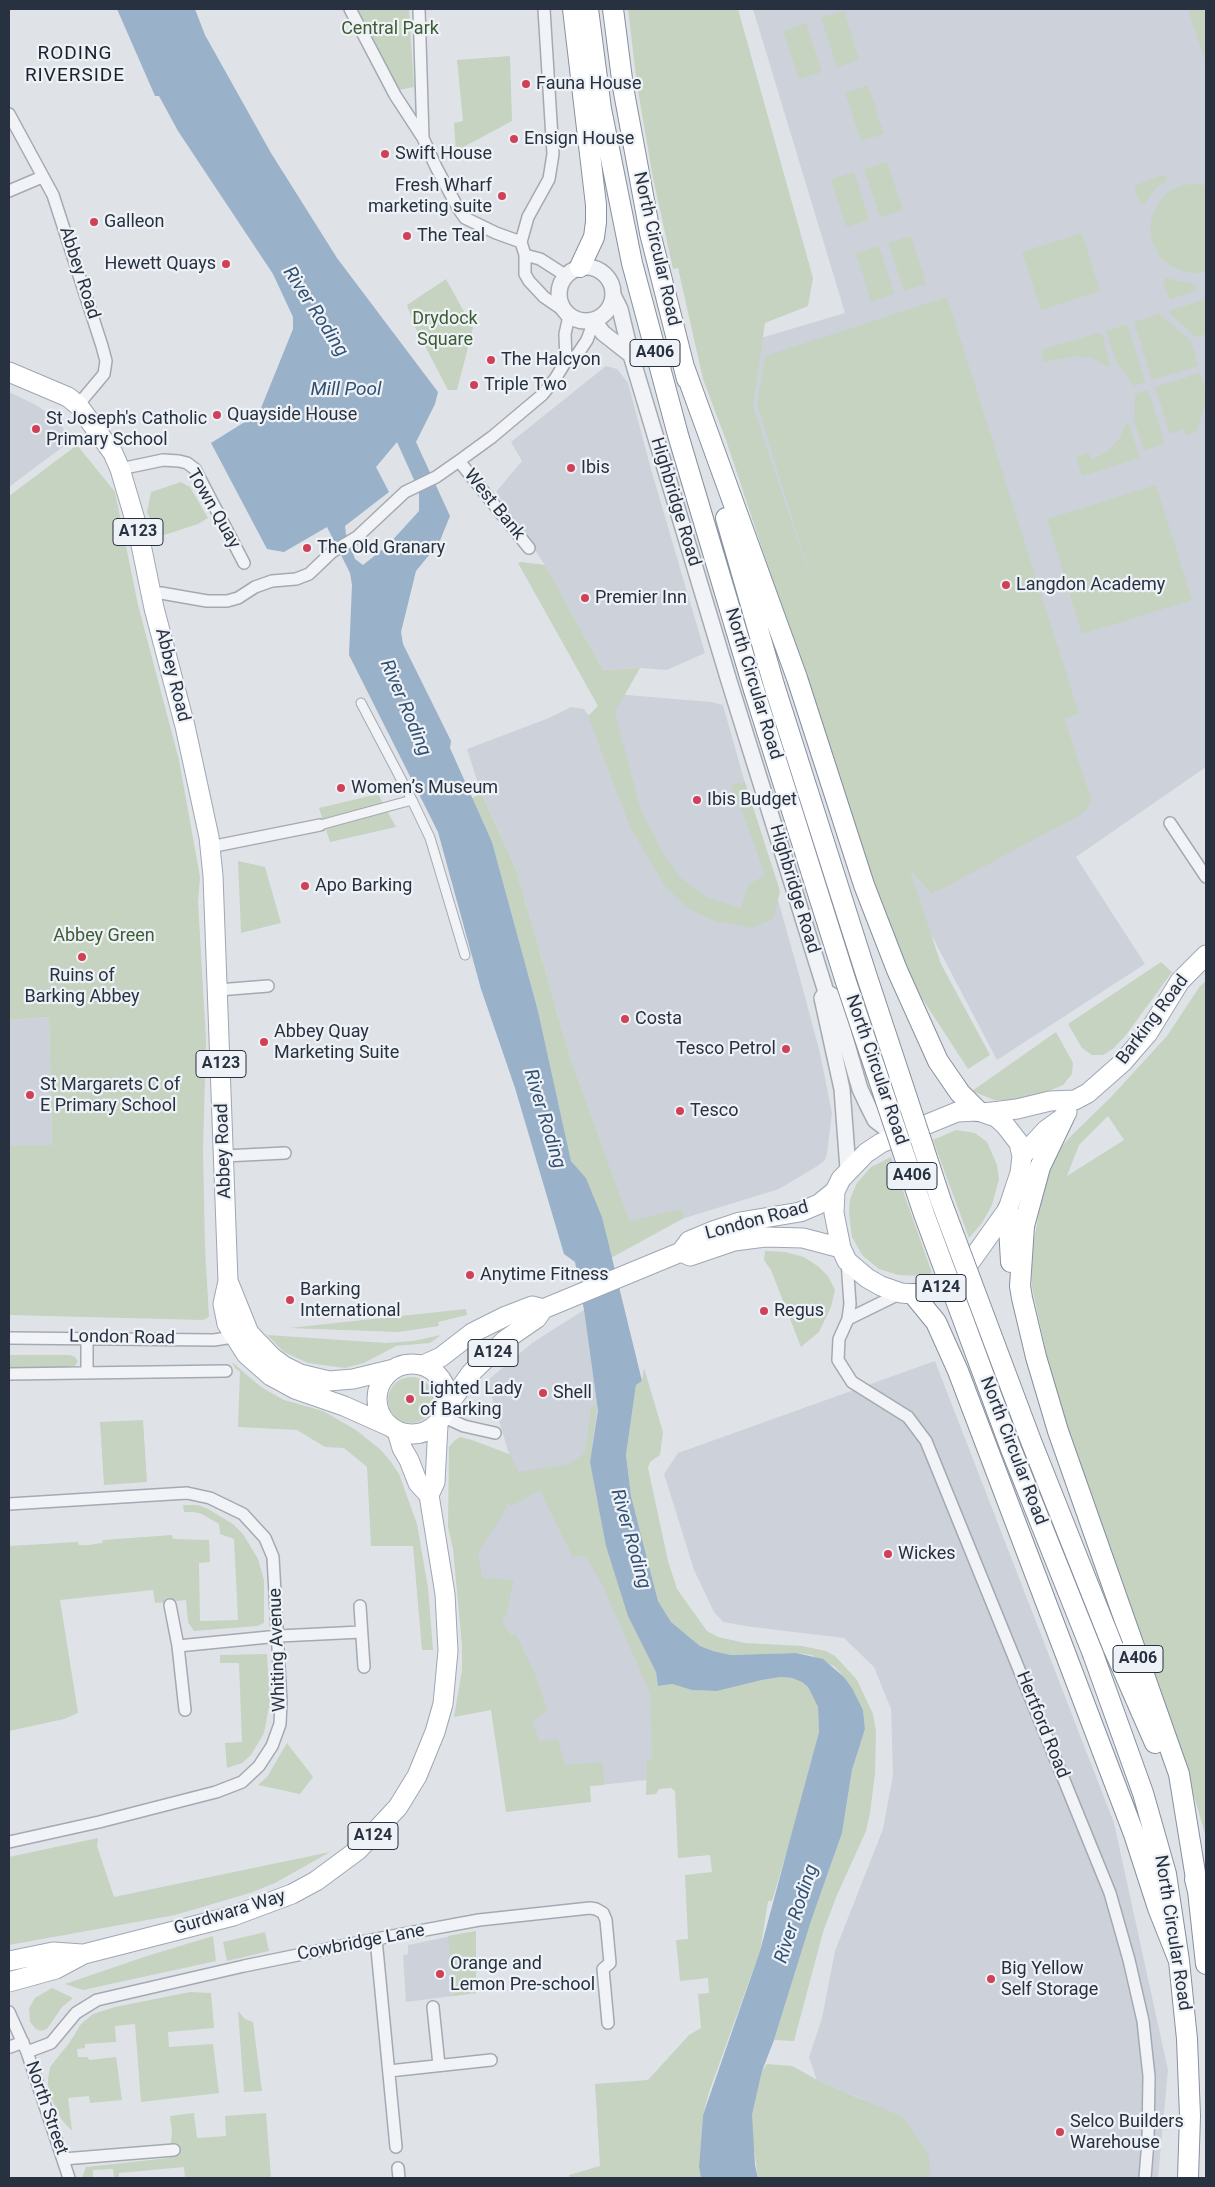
<!DOCTYPE html>
<html>
<head>
<meta charset="utf-8">
<style>
  body { margin:0 }
  #map { position:relative; width:1215px; height:2187px; overflow:hidden; background:#dfe3e8; font-family:Roboto,sans-serif }
  canvas { display:block }
  .frame { position:absolute; inset:0; border:10px solid #273140; pointer-events:none }
</style>
</head>
<body>
<div id="map">
<canvas width="1215" height="2187"></canvas>
<div class="frame"></div>
</div>
<script>
const context = document.querySelector('canvas').getContext('2d');
context.lineJoin = 'round';
function fillPath(path, color) {
  context.fillStyle = color;
  context.fill(path, 'evenodd');
}
function shape(rows) {
  const path = new Path2D();
  for (const r of rows) {
    if (r.length === 3) {
      path.moveTo(r[0] + r[2], r[1]);
      path.arc(r[0], r[1], r[2], 0, 2 * Math.PI);
      continue;
    }
    path.moveTo(r[0], r[1]);
    for (let i = 2; i < r.length; i += 2) path.lineTo(r[i], r[i + 1]);
  }
  return path;
}
function trace(path, color, width, dash) {
  context.strokeStyle = color;
  context.lineWidth = width;
  context.lineCap = dash ? 'butt' : 'round';
  context.setLineDash(dash || []);
  context.stroke(path);
}
function write(font, color, halo, rows, align = 'center') {
  context.font = font + ' Roboto,sans-serif';
  context.lineWidth = 4.5;
  context.setLineDash([]);
  context.textBaseline = 'middle';
  context.strokeStyle = halo;
  context.fillStyle = color;
  for (const [text, x, y, turn = 0] of rows) {
    context.save();
    context.translate(x, y);
    context.rotate((+turn || 0) * Math.PI / 180);
    context.textAlign = isNaN(turn) ? turn : align;
    if (halo) context.strokeText(text, 0, 0);
    context.fillText(text, 0, 0);
    context.restore();
  }
}
fillPath(shape([
  [753,9,1206,9,1206,767,1076,857,1145,964,997,1060,903,881,745,402,754,340,845,313],
  [606,366,617,369,628,383,651,469,705,653,667,670,640,668,603,670,543,562,496,492,522,461,511,442],
  [9,392,36,405,55,418,72,440,9,487],
  [615,694,711,702,723,705,798,971,820,1053,832,1113,827,1154,825,1160,819,1165,779,1189,633,1234,570,1057,516,869,481,793,467,749,549,718,571,707,584,709,589,716,598,706],
  [49,1017,52,1146,9,1146,9,1020],
  [584,1310,598,1411,656,1672,659,1759,647,1760,647,1780,590,1786,515,1799,472,1533,509,1454,487,1381,532,1343],
  [935,1361,1114,1823,1168,2070,1158,2178,930,2178,862,2099,817,2081,809,2057,822,2018,835,1951,883,1829,893,1775,891,1709,874,1667,844,1638,752,1627,723,1622,714,1612,694,1570,664,1474,678,1453],
  [476,1931,476,1993,406,2002,403,1955,408,1954,408,1945]
]), '#cdd2da');
fillPath(shape([
  [358,9,409,9,414,87,399,90],
  [628,9,738,9,813,278,808,306,765,323,753,407,816,595,757,404,765,356,947,297,1079,714,1064,718,1091,799,1088,808,1080,815,932,894,909,868,941,964,990,1055,968,1069,901,966,727,443,703,379,678,268,673,269,653,178,637,85],
  [1188,9,1206,9,1206,64],
  [844,11,859,60,837,67,821,18],
  [806,23,822,72,799,79,783,31],
  [510,56,512,121,456,151,454,123,463,121,457,60],
  [868,85,884,134,861,141,845,93],
  [887,162,903,210,880,217,864,169],
  [854,172,869,220,846,227,831,179],
  [1162,175,1167,177,1166,181,1157,187,1144,204,1140,204,1134,186],
  [1197,184,1206,186,1206,271,1199,273,1185,272,1171,266,1160,257,1153,244,1150,229,1152,215,1159,202,1169,191,1183,185],
  [1082,233,1100,291,1041,310,1022,252],
  [911,236,926,284,904,291,888,243],
  [879,246,894,294,871,302,856,253],
  [1165,278,1193,284,1196,286,1196,290,1172,299,1169,297,1163,282],
  [446,279,473,328,457,390,448,390,414,325,407,305],
  [1206,299,1206,334,1195,337,1168,311],
  [1159,314,1191,341,1198,366,1152,380,1134,322],
  [1127,324,1145,382,1133,386,1117,363,1106,331],
  [1098,333,1102,334,1110,364,1108,367,1092,358,1077,356,1043,362,1041,352,1044,349],
  [1200,373,1206,392,1206,403,1196,432,1186,435,1184,429,1170,434,1155,387],
  [1148,390,1165,444,1144,450,1134,420,1135,394],
  [1126,424,1129,424,1140,458,1082,476,1076,457,1089,453,1091,460,1107,452,1119,439],
  [77,445,115,492,138,605,179,760,200,877,198,902,206,1040,203,1150,205,1248,209,1317,203,1320,9,1315,9,1146,52,1145,49,1017,9,1020,9,496],
  [181,482,190,487,208,518,198,524,158,537,147,512,151,492],
  [1156,485,1192,600,1082,634,1047,519],
  [521,562,545,565,603,670,640,668,615,712,640,808,665,857,681,878,708,898,741,908,748,885,765,875,738,800,731,785,745,782,780,891,774,918,753,928,715,921,689,909,665,886,630,827,588,716,598,706,518,563],
  [481,793,516,869,570,1057,629,1221,681,1209,684,1218,611,1258,602,1217,586,1178,571,1161,538,1011,492,842,472,798],
  [378,794,396,827,330,842,319,808],
  [238,861,265,867,281,923,241,933],
  [1161,962,1172,972,1126,1035,1114,1048,1103,1055,1092,1055,1082,1048,1068,1024],
  [1206,981,1206,1837,1186,1769,1057,1403,1032,1287,1031,1255,1049,1162,1068,1139,1111,1097,1167,1036,1200,986],
  [1108,1116,1124,1140,1067,1176,1079,1145],
  [1056,1032,1073,1063,1072,1074,1063,1085,1032,1098,1012,1101,994,1100,972,1091],
  [956,1130,975,1133,987,1142,997,1165,999,1179,992,1205,982,1223,969,1238,933,1140],
  [891,1157,932,1273,921,1276,898,1275,879,1269,862,1255,852,1237,849,1213,850,1199,857,1183,871,1167],
  [765,1251,785,1252,804,1257,819,1267,828,1276,835,1290,831,1307,819,1332,801,1347,771,1270,764,1260],
  [466,1309,467,1315,438,1322,439,1326,398,1332,289,1328],
  [267,1335,386,1343,413,1341,441,1335,430,1343,396,1346,364,1363,345,1368,308,1363,284,1352],
  [9,1355,70,1355,75,1357,78,1361,75,1366,71,1366,71,1370,9,1370],
  [232,1362,261,1387,284,1400,323,1411,356,1430,381,1450,391,1462,399,1474,417,1524,428,1588,433,1650,422,1650,413,1546,371,1546,367,1467,344,1448,325,1447,297,1430,238,1427,240,1372,235,1368],
  [644,1368,663,1432,660,1455,650,1462,648,1468,668,1561,677,1589,707,1631,718,1637,745,1643,802,1646,826,1651,835,1656,857,1680,873,1714,876,1731,875,1773,870,1813,866,1831,837,1895,823,1932,794,2041,774,2040,811,1921,842,1833,852,1770,865,1729,863,1710,852,1688,844,1677,835,1667,811,1655,796,1653,731,1655,713,1651,700,1646,671,1622,658,1601,631,1496,626,1455,636,1385,642,1381],
  [411,1400,23],
  [597,1405,590,1462,606,1546,628,1616,656,1672,658,1686,672,1684,692,1690,717,1691,762,1680,780,1677,792,1678,802,1682,808,1687,818,1707,819,1732,794,1828,772,1901,768,1901,760,1951,709,2092,703,2115,699,2167,701,2178,570,2178,569,2175,600,2166,595,2084,648,2080,689,2035,701,2028,698,1994,709,1993,708,1978,680,1981,676,1940,688,1939,685,1875,712,1872,710,1855,678,1858,675,1791,671,1788,659,1789,656,1794,646,1795,647,1760,652,1759,650,1693,602,1584,587,1558,578,1555,573,1558,540,1490,511,1506,507,1503,502,1516,478,1552,482,1578,514,1580,506,1616,502,1621,511,1635,516,1635,534,1671,547,1710,532,1723,540,1741,558,1740,565,1765,602,1762,604,1785,590,1786,591,1802,506,1812,491,1710,454,1717,462,1670,462,1646,453,1549,448,1527,449,1447,454,1441,460,1437,472,1440,509,1454,519,1472,569,1464,585,1453,591,1408],
  [143,1420,147,1482,104,1485,100,1422],
  [183,1505,198,1505,208,1509,233,1524,243,1534,258,1559,264,1580,264,1623,257,1626,194,1631,188,1622,186,1600,155,1603,153,1590,60,1600,78,1713,64,1719,9,1731,9,1546,78,1542,79,1545,88,1545,102,1543,103,1540,172,1535,173,1539,209,1540,210,1562,199,1563,200,1621,238,1620,234,1539,220,1534,219,1524,202,1514,194,1512,184,1512],
  [267,1654,270,1701,264,1733,251,1755,242,1763,227,1768,225,1743,242,1742,239,1663,220,1663,220,1655],
  [287,1743,313,1777,300,1794,258,1785,267,1777],
  [98,1838,97,1846,114,1897,330,1852,275,1883,250,1893,175,1915,9,1945,9,1857],
  [476,1931,476,1993,454,1996,448,1936],
  [265,1932,269,1951,227,1961,223,1942],
  [213,1936,216,1961,83,1990,65,1984,147,1956],
  [52,1988,73,1998,62,2007,47,2029,41,2031,36,2029,30,2022,29,2008,35,1998],
  [190,1992,211,1993,214,2028,168,2032,169,2047,213,2044,219,2093,141,2102,135,2024,115,2026,116,2042,85,2044,85,2048,77,2049,78,2057,88,2057,89,2060,116,2057,122,2100,90,2103,89,2096,68,2098,72,2131,61,2119,54,2104,48,2091,48,2079,50,2067,70,2042,81,2024,93,2014,115,2007],
  [238,2011,245,2019,253,2022,262,2091,244,2092],
  [767,2064,792,2066,821,2082,903,2117,929,2155,930,2178,758,2178,752,2135,752,2115,762,2071],
  [194,2113,197,2138,226,2136,225,2116,266,2113,271,2178,185,2178,184,2167,119,2173,119,2177,114,2178,113,2169,93,2170,93,2178,82,2178,86,2167,169,2158,172,2133,170,2116]
]), '#c5d3c0');
fillPath(shape([
  [117,9,195,9,205,35,271,153,337,258,438,392,435,404,416,442,450,516,439,543,416,571,401,632,403,644,451,741,450,748,492,842,538,1011,571,1161,586,1178,602,1217,642,1381,636,1385,626,1455,631,1496,658,1601,671,1622,700,1646,713,1651,731,1655,796,1653,823,1659,844,1677,852,1688,863,1710,865,1729,852,1770,842,1833,811,1921,774,2040,762,2071,752,2115,755,2165,758,2178,701,2178,699,2167,703,2115,760,1951,819,1732,818,1707,808,1687,802,1682,792,1678,780,1677,762,1680,717,1691,692,1690,672,1684,658,1686,656,1672,628,1616,606,1546,590,1462,598,1411,584,1310,575,1262,564,1254,515,1088,481,989,438,832,349,655,352,585,350,573,327,527,284,552,267,549,211,443,259,413,293,329,293,317,273,274,178,131,159,96,155,96],
  [397,442,419,491,419,511,388,545,363,565,355,559,346,534,345,526,389,492,376,467]
]), '#99b1c9');
const pedestrian = shape([
  [412,800,430,838,465,955],
  [320,825,412,800,361,703]
]);
const minor = shape([
  [350,9,395,95,423,138],
  [419,9,423,138,436,167,458,208,465,218,496,233,521,242],
  [544,9,553,154,549,179,528,217,521,242,525,255,525,274,529,281,544,297,563,310],
  [9,114,53,195,102,346,106,361,104,374,78,405],
  [9,191,42,177],
  [525,255,540,259,565,275],
  [566,361,565,334,569,316],
  [459,461,529,548],
  [120,469,163,460,179,461,187,463,195,469,244,563],
  [152,596,161,593,207,601,227,601,238,598,255,587,272,581,296,579,309,574,332,552,357,537,405,492,436,477,459,461,492,437,542,395,555,379,566,361,577,355,587,340,594,321],
  [1170,823,1206,877],
  [210,847,320,825],
  [218,990,268,986],
  [224,1156,285,1153],
  [847,1261,850,1304,848,1319,839,1339,838,1360,852,1382,908,1417,926,1441,1110,1893,1129,1960,1143,2021,1146,2049,1149,2076,1148,2141,1145,2178],
  [848,1319,901,1293],
  [9,1338,214,1340,239,1336],
  [87,1338,87,1372],
  [9,1374,226,1371],
  [444,1417,464,1426,495,1433],
  [9,1504,187,1493,210,1498,243,1514,265,1538,273,1557,281,1702,280,1724,272,1746,259,1766,242,1782,216,1792,99,1822,9,1842],
  [170,1605,178,1646,185,1710],
  [360,1606,364,1667],
  [178,1646,279,1636,361,1632],
  [376,1939,396,2147],
  [433,2007,439,2065],
  [9,2012,27,2052,69,2178],
  [10,2047,23,2042],
  [27,2052,51,2043,76,2013,97,2000,244,1966,376,1939,479,1920,590,1908,596,1909,603,1913,606,1920,610,1963,603,1969,608,2023],
  [389,2071,491,2060],
  [63,2159,174,2150],
  [398,2168,399,2178]
]);
const tertiary = shape([
  [586,294,27],
  [613,295,620,309,631,355,729,681,826,992,833,996,860,1089,867,1104,875,1120,896,1136],
  [594,321,603,333,631,355],
  [826,992,822,998,842,1089,848,1169]
]);
const primary = shape([
  [9,372,68,397,78,405,113,453,120,469,138,530,154,608,185,726,209,837,213,876,228,1281,223,1304,227,1324,246,1354,271,1376,295,1389,344,1406,391,1427],
  [978,1111,996,1117,1005,1125,1019,1143,1022,1156,1020,1173,1008,1209,968,1265,950,1283,937,1290,913,1294,901,1293,881,1286,867,1278,847,1261,841,1248,834,1213,835,1191,841,1179,866,1153,881,1143,957,1112,978,1111],
  [984,1113,1017,1109,1050,1101,1075,1100,1088,1093,1122,1063,1148,1033,1180,981,1206,955],
  [1022,1156,1046,1130,1064,1117,1067,1112],
  [681,1252,690,1256,734,1241,765,1237,803,1238,841,1248],
  [228,1281,249,1333,272,1357,284,1366,300,1374,329,1381,353,1379,394,1369],
  [412,1399,35],
  [423,1365,441,1357,472,1333,506,1316,532,1306,543,1309],
  [449,1404,471,1373,505,1340,537,1318,543,1309,681,1252,689,1241,713,1231,740,1222,800,1212,819,1204,835,1191],
  [429,1495,435,1482,438,1425],
  [9,1961,53,1952,82,1954],
  [9,1982,56,1969,84,1954,233,1916,292,1894,316,1881,358,1850,398,1807,417,1776,435,1732,443,1704,448,1651,445,1594,429,1495,418,1483,409,1460,402,1448,397,1431]
]);
const trunk = shape([
  [573,9,596,205,596,222,594,237,580,267],
  [588,9,601,109,632,263,678,435,754,690],
  [613,9,623,87,650,233,687,379],
  [684,367,797,678,864,885,897,970,938,1061,960,1093,978,1111],
  [726,518,774,685],
  [1064,1117,1040,1167,1024,1226,1020,1286,1022,1298,1036,1357,1058,1431,1179,1774,1198,1891],
  [1008,1209,1011,1262],
  [913,1294,936,1322,958,1371,1134,1834,1158,1908,1179,1961],
  [1113,1647,1155,1743],
  [1093,1654,1143,1793,1166,1874,1179,1961,1187,2039,1190,2116,1188,2178],
  [1195,1879,1198,1891,1206,1964]
]);
trace(pedestrian, '#a4aab2', 11);
trace(minor, '#a4aab2', 14);
trace(tertiary, '#a4aab2', 18);
trace(primary, '#9ea7b4', 21);
trace(trunk, '#86909f', 22);
trace(pedestrian, '#f2f3f7', 9);
trace(minor, '#f2f3f7', 11);
trace(tertiary, '#f2f3f7', 15);
trace(primary, '#fff', 19);
trace(trunk, '#fff', 20);
const trunkBridge = shape([
  [774,685,866,974,941,1201,1031,1441,1113,1647],
  [754,690,846,982,924,1214,1011,1449,1093,1654]
]);
trace(trunkBridge, '#86909f', 22, []);
trace(trunkBridge, '#fff', 20);
for (const [x, y, r, color] of [
  [526,84,5,"#d04158"],
  [514,139,5,"#d04158"],
  [385,154,5,"#d04158"],
  [502,196,5,"#d04158"],
  [94,222,5,"#d04158"],
  [407,236,5,"#d04158"],
  [226,264,5,"#d04158"],
  [491,360,5,"#d04158"],
  [474,385,5,"#d04158"],
  [217,415,5,"#d04158"],
  [36,429,5,"#d04158"],
  [571,468,5,"#d04158"],
  [307,548,5,"#d04158"],
  [1006,585,5,"#d04158"],
  [585,598,5,"#d04158"],
  [341,788,5,"#d04158"],
  [697,800,5,"#d04158"],
  [305,886,5,"#d04158"],
  [82,957,5,"#d04158"],
  [625,1019,5,"#d04158"],
  [264,1042,5,"#d04158"],
  [786,1049,5,"#d04158"],
  [30,1095,5,"#d04158"],
  [680,1111,5,"#d04158"],
  [470,1275,5,"#d04158"],
  [290,1300,5,"#d04158"],
  [764,1311,5,"#d04158"],
  [543,1393,5,"#d04158"],
  [410,1399,5,"#d04158"],
  [888,1554,5,"#d04158"],
  [440,1974,5,"#d04158"],
  [991,1979,5,"#d04158"],
  [1060,2132,5,"#d04158"]
]) {
  const dot = new Path2D();
  dot.arc(x, y, r, 0, 2 * Math.PI);
  context.fillStyle = color;
  context.fill(dot);
  trace(dot, '#eef2f6', 2);
}
for (const [x, y, w] of [
  [655,353,50],
  [138,532,50],
  [221,1064,50],
  [912,1176,50],
  [941,1288,50],
  [493,1353,50],
  [1138,1659,50],
  [373,1836,50]
]) {
  const box = new Path2D();
  box.roundRect(x - w / 2, y - 13.5, w, 27, 4);
  context.fillStyle = '#eef2f6';
  context.fill(box);
  trace(box, '#273140', 1);
}
write('bold 16px', '#273140', null, [
  ["A406",655,353],
  ["A123",138,532],
  ["A123",221,1064],
  ["A406",912,1176],
  ["A124",941,1288],
  ["A124",493,1353],
  ["A406",1138,1659],
  ["A124",373,1836]
]);
write('18px', '#3c5c34', '#eef2f6', [
  ["Central Park",390,29],
  ["Drydock",445,319],
  ["Square",445,340],
  ["Abbey Green",104,936]
]);
write('18px', '#273140', '#eef2f6', [
  ["Fauna House",536,84],
  ["Ensign House",524,139],
  ["Swift House",395,154],
  ["Fresh Wharf",492,186,"right"],
  ["marketing suite",492,207,"right"],
  ["Galleon",104,222],
  ["The Teal",417,236],
  ["Hewett Quays",216,264,"right"],
  ["The Halcyon",501,360],
  ["Triple Two",484,385],
  ["Quayside House",227,415],
  ["St Joseph's Catholic",46,419],
  ["Primary School",46,440],
  ["Ibis",581,468],
  ["The Old Granary",317,548],
  ["Langdon Academy",1016,585],
  ["Premier Inn",595,598],
  ["Women’s Museum",351,788],
  ["Ibis Budget",707,800],
  ["Apo Barking",315,886],
  ["Ruins of",82,976,"center"],
  ["Barking Abbey",82,997,"center"],
  ["Costa",635,1019],
  ["Abbey Quay",274,1032],
  ["Marketing Suite",274,1053],
  ["Tesco Petrol",776,1049,"right"],
  ["St Margarets C of",40,1085],
  ["E Primary School",40,1106],
  ["Tesco",690,1111],
  ["Anytime Fitness",480,1275],
  ["Barking",300,1290],
  ["International",300,1311],
  ["Regus",774,1311],
  ["Lighted Lady",420,1389],
  ["of Barking",420,1410],
  ["Shell",553,1393],
  ["Wickes",898,1554],
  ["Orange and",450,1964],
  ["Lemon Pre-school",450,1985],
  ["Big Yellow",1001,1969],
  ["Self Storage",1001,1990],
  ["Selco Builders",1070,2122],
  ["Warehouse",1070,2143]
], 'left');
write('18px', '#273140', '#eef2f6', [
  ["North Circular Road",656,249,77],
  ["Abbey Road",79,273,72],
  ["Highbridge Road",675,502,73],
  ["West Bank",494,505,51],
  ["Town Quay",213,509,60],
  ["Abbey Road",172,675,76],
  ["North Circular Road",753,684,73],
  ["Highbridge Road",794,889,73],
  ["Barking Road",1153,1020,-53],
  ["North Circular Road",876,1070,71],
  ["Abbey Road",224,1151,-92],
  ["London Road",757,1221,-15],
  ["London Road",122,1338,1],
  ["North Circular Road",1013,1451,69],
  ["Whiting Avenue",278,1650,-92],
  ["Hertford Road",1042,1725,68],
  ["Gurdwara Way",230,1913,-17],
  ["North Circular Road",1172,1933,81],
  ["Cowbridge Lane",361,1943,-11],
  ["North Street",46,2108,71]
]);
context.letterSpacing = '1px';
write('19px', '#1a2230', '#eef2f6', [
  ["RODING",75,54],
  ["RIVERSIDE",75,76]
]);
context.letterSpacing = '0px';
write('italic 19px', '#315074', '#eef2f6', [
  ["River Roding",315,312,57],
  ["Mill Pool",346,390],
  ["River Roding",405,708,67],
  ["River Roding",544,1119,73],
  ["River Roding",630,1539,74],
  ["River Roding",797,1914,-72]
]);
</script>
</body>
</html>
